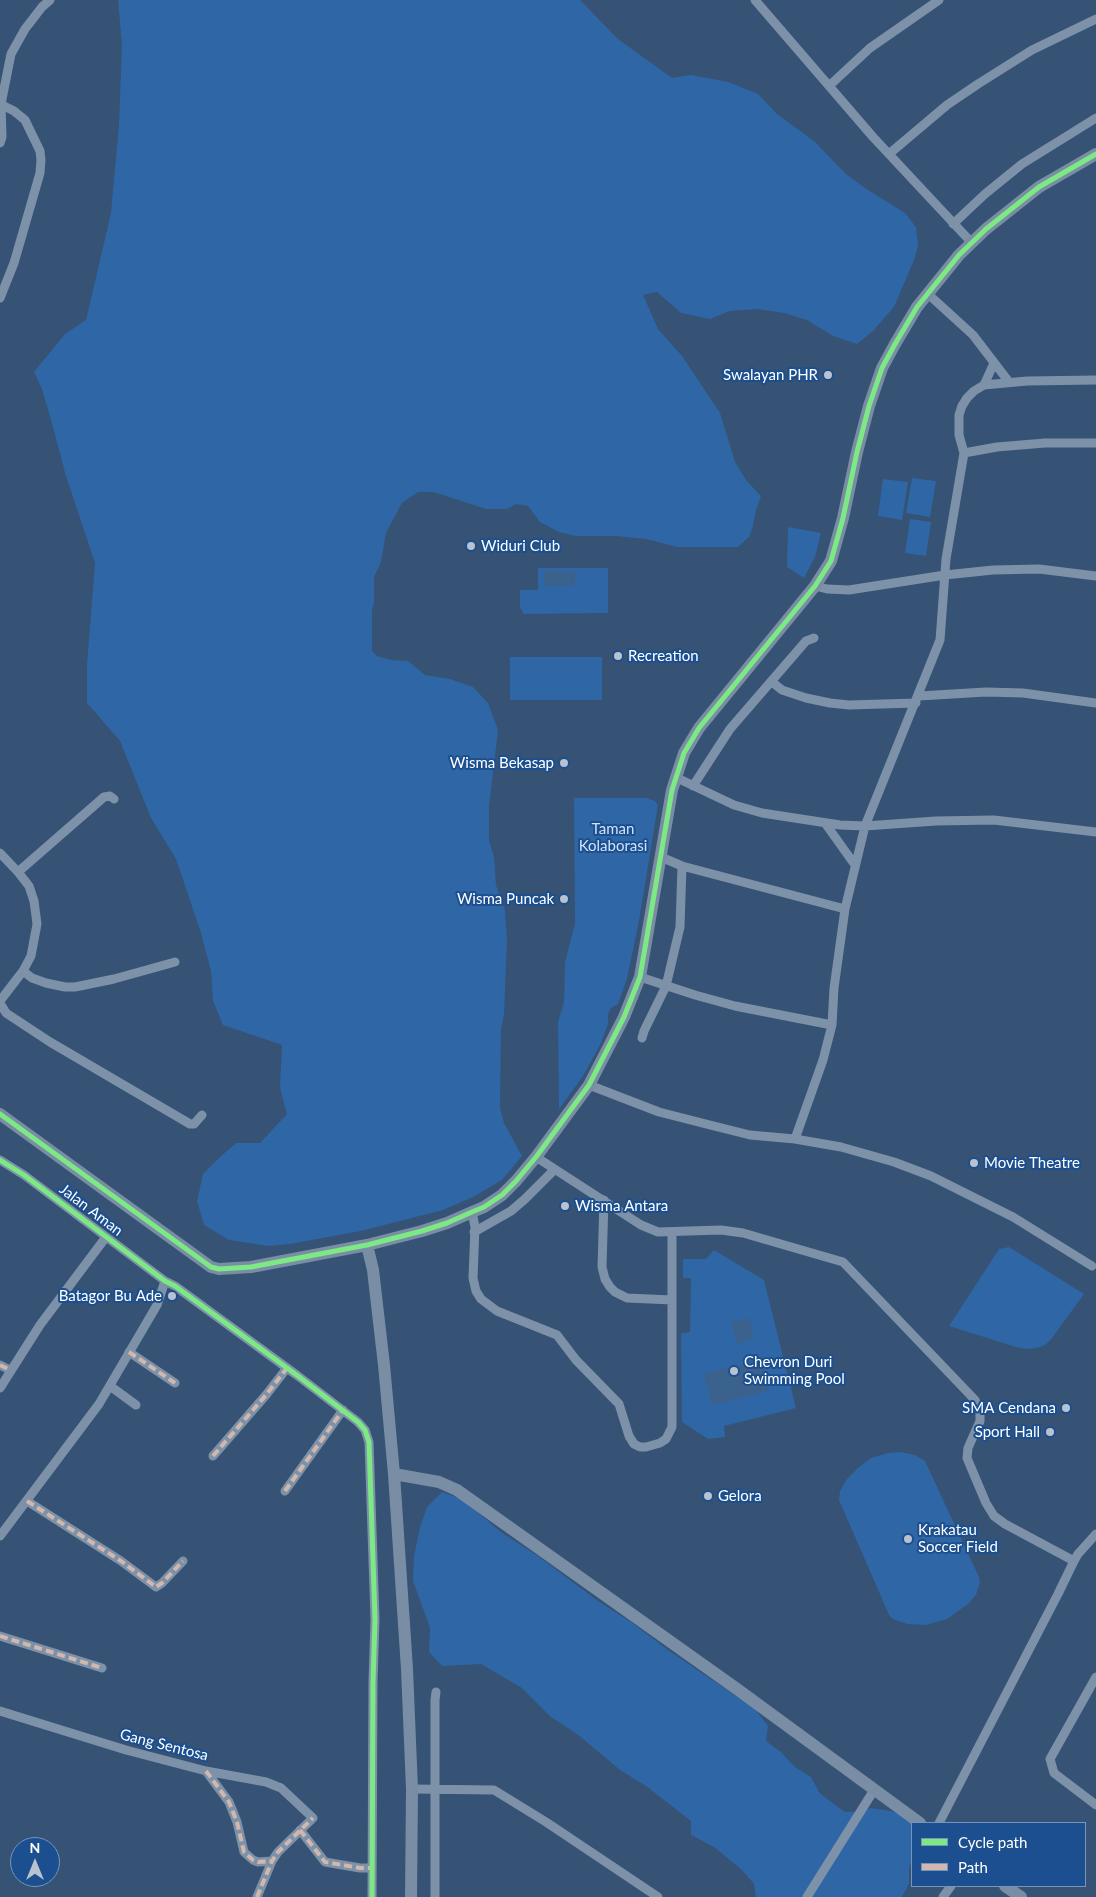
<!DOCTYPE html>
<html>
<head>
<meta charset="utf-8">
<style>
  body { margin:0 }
  #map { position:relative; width:1096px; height:1897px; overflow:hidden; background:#365274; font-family:Lato,sans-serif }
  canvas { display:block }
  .legend { position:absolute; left:911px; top:1822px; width:175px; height:65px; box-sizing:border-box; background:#1b4f8f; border:1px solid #7695bc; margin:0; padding:6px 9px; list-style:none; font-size:15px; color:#fff }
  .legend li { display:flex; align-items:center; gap:10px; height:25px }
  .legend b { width:25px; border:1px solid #7695bc }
  .north { position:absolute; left:10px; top:1837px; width:50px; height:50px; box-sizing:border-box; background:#1b4f8f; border:1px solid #7695bc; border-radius:50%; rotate:0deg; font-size:14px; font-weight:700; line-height:20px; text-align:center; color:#fff }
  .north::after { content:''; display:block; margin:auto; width:18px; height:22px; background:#b9c2ce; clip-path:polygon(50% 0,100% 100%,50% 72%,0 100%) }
</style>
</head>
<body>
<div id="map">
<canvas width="1096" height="1897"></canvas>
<ul class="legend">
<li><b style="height:6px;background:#7ce984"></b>Cycle path</li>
<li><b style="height:6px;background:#d1b7ad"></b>Path</li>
</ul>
<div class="north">N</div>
</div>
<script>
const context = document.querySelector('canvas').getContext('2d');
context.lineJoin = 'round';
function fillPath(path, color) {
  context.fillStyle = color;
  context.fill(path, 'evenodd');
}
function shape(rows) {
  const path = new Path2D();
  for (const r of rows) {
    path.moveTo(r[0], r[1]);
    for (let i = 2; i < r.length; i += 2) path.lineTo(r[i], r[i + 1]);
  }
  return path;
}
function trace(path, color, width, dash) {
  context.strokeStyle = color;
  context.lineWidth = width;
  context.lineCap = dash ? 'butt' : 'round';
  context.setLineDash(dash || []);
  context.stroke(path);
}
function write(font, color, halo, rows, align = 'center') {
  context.font = font + ' Lato,sans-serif';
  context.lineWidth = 4;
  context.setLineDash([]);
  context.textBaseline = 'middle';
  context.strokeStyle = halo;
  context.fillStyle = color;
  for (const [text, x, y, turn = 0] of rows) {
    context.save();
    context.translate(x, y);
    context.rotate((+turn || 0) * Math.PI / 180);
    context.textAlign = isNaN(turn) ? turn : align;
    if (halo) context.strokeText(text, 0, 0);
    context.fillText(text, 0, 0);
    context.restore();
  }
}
fillPath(shape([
  [118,0,580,0,618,39,672,78,691,75,728,82,758,94,777,114,814,141,847,175,868,190,905,213,916,227,918,246,914,260,894,307,873,331,857,344,833,336,807,320,784,313,757,309,730,311,710,319,681,313,657,292,643,295,658,329,682,356,720,413,735,462,746,480,761,496,756,510,753,526,749,537,738,547,677,547,646,539,615,536,576,536,559,532,540,522,528,506,516,504,507,509,486,509,434,492,418,492,402,503,386,533,381,562,374,577,374,603,372,610,372,651,377,656,390,660,408,661,425,675,450,679,473,687,488,703,498,730,489,807,489,840,494,857,496,885,505,910,507,940,504,1015,501,1029,500,1107,504,1123,522,1156,502,1180,473,1197,443,1210,361,1231,290,1244,268,1246,229,1240,204,1225,197,1201,203,1174,220,1157,236,1143,260,1143,287,1114,280,1088,282,1045,223,1025,213,1001,211,971,201,933,176,859,151,818,120,741,87,703,87,665,95,563,65,473,53,427,42,389,34,372,65,334,86,320,111,213,119,124,122,45],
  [912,478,936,481,930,517,906,513],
  [883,479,908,482,902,520,878,516],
  [910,519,931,522,926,556,905,553],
  [788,527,821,533,815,557,804,578,787,567],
  [538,568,608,568,608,613,524,614,520,608,520,590,538,590],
  [510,657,602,657,602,700,510,700],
  [574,798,646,798,655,801,658,805,639,921,627,979,618,1004,611,1008,608,1014,608,1024,601,1043,583,1076,559,1109,558,1022,564,1002,565,962,575,923],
  [1009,1247,1084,1294,1052,1338,1045,1345,1036,1348,1026,1349,1016,1347,949,1326,999,1249],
  [714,1250,764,1280,796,1408,724,1426,725,1437,708,1439,682,1422,681,1333,690,1332,691,1278,683,1278,683,1259,706,1259],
  [901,1452,915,1455,925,1461,979,1577,980,1582,976,1595,968,1604,947,1619,926,1625,907,1624,893,1619,889,1615,839,1500,840,1491,847,1479,858,1468,871,1458,888,1453],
  [442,1492,462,1499,501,1532,538,1556,598,1601,631,1622,668,1650,755,1709,768,1726,766,1741,781,1752,795,1767,811,1777,819,1792,827,1799,845,1812,857,1812,871,1808,891,1811,907,1817,912,1823,912,1860,909,1868,909,1884,902,1897,756,1897,754,1884,742,1870,714,1847,691,1835,691,1821,646,1786,620,1770,577,1734,551,1717,522,1688,481,1664,442,1666,429,1652,430,1628,413,1581,414,1556,420,1527,427,1507]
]), '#2f66a5');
fillPath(shape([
  [544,571,575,571,575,586,544,586],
  [749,1318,754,1339,737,1344,731,1322],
  [761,1360,769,1391,712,1405,704,1374]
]), '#3b618d');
trace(shape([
  [755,0,873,137,972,243],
  [829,86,870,48,939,0],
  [0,104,14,111,25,120,40,151,41,160,40,173,14,263,0,298],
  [0,143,2,137,1,104,11,54,25,29,42,7,50,0],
  [889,154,947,105,978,84,1032,50,1096,19],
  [953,224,985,194,1022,164,1096,118],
  [928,294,973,335,1009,382],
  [984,385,994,363],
  [964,453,997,447,1045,443,1096,443],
  [815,586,827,589,849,590,945,575,993,570,1039,569,1096,576],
  [772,682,782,690,806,698,830,703,849,705,916,703],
  [919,696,986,692,1023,693,1096,703],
  [675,777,734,805,762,813,840,825,865,826,936,821,994,820,1096,832],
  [693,786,730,729,806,641,814,638],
  [825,823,855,865],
  [0,853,18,872,29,886,34,901,37,924,31,956,23,971,0,1001],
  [661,857,682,866,845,909],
  [18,872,104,797,110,796,114,799],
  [23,971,32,978,46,983,65,987,75,987,114,979,175,962],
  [640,977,695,995,735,1006,832,1025],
  [0,1003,6,1013,50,1042,190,1124,194,1124,202,1115],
  [642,1038,644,1031,666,986,680,927,682,866],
  [589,1085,659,1112,710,1125,750,1135,795,1139,841,1147,894,1162,931,1176,1013,1217,1092,1266],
  [795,1139,823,1060,832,1025,834,988,845,909,865,826,940,640,946,559,964,453,959,435,959,415,962,406,967,398,974,391,984,385,1027,381,1096,380],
  [536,1157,641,1225,658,1232,721,1230,743,1233,843,1262,975,1400,980,1412,980,1421,968,1448,967,1458,986,1503,994,1516,1005,1524,1074,1561],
  [0,1160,24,1175,165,1281,175,1286,298,1376,358,1422,365,1430,369,1442,375,1619,373,1682,372,1897],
  [604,1200,602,1267,605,1279,610,1287,615,1292,627,1298,672,1300],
  [472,1212,475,1227,473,1278,476,1291,481,1299,497,1311,557,1335,576,1360,619,1404,629,1436,634,1444,640,1447,646,1447,660,1443,666,1439,672,1427,672,1233],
  [474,1232,511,1211,525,1199,554,1170],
  [129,1352,175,1383],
  [0,1365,10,1370],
  [110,1386,136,1405],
  [0,1388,40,1325,106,1237],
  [213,1456,266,1395,287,1368],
  [285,1491,343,1410],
  [27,1501,121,1561,156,1587,162,1583,183,1561],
  [0,1536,99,1404,157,1305,165,1281],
  [0,1636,102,1668],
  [1096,1677,1050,1759,1054,1773,1096,1805],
  [0,1711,126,1750,206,1771,266,1782,281,1788,313,1818,278,1852,272,1861,257,1897],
  [206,1771,229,1802,237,1822,244,1852,253,1860,258,1862,272,1861],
  [412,1789,494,1790,546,1822,658,1897],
  [939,1823,1058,1594,1074,1561,1078,1554,1096,1534],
  [300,1830,325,1862,360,1868,371,1868],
  [435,1897,435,1700,436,1692],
  [807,1897,874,1790],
  [943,1897,951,1886]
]), '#7d92a8', 9);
trace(shape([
  [0,1114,211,1267,219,1269,251,1267,367,1245,422,1231,447,1223,472,1212,484,1207,502,1195,516,1181,536,1157,589,1085,624,1017,640,977,672,790,684,753,699,728,815,586,831,561,843,518,857,452,869,406,882,368,895,344,917,307,959,255,986,229,1039,187,1096,154],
  [367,1245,373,1270,384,1365,394,1474,407,1669,412,1789,411,1897],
  [394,1474,439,1482,457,1490,737,1689,920,1823],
  [1005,1886,1021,1897]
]), '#798da4', 12);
trace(shape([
  [129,1352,175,1383],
  [0,1365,10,1370],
  [213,1456,266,1395,287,1368],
  [285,1491,343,1410,345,1412],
  [27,1501,121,1561,156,1587,162,1583,183,1561],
  [0,1636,102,1668],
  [206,1771,229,1802,237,1822,244,1852,253,1860,258,1862,272,1861],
  [300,1830,325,1862,360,1868,371,1868],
  [257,1897,272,1861,278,1852,313,1818]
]), '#d1b7ad', 4, [8, 4]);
trace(shape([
  [0,1114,211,1267,219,1269,251,1267,367,1245,422,1231,447,1223,472,1212,484,1207,502,1195,516,1181,536,1157,589,1085,624,1017,640,977,672,790,684,753,699,728,815,586,831,561,843,518,857,452,869,406,882,368,895,344,917,307,959,255,986,229,1039,187,1096,154],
  [0,1160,24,1175,165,1281,175,1286,298,1376,358,1422,365,1430,369,1442,375,1619,373,1682,372,1897]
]), '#7ce984', 5);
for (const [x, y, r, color] of [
  [828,375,5,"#b9c2ce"],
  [471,546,5,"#b9c2ce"],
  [618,656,5,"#b9c2ce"],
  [564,763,5,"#b9c2ce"],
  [564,899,5,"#b9c2ce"],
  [974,1163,5,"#b9c2ce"],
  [565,1206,5,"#b9c2ce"],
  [172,1296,5,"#b9c2ce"],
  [734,1371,5,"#b9c2ce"],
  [1066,1408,5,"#b9c2ce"],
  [1050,1432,5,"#b9c2ce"],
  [708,1496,5,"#b9c2ce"],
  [908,1539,5,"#b9c2ce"]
]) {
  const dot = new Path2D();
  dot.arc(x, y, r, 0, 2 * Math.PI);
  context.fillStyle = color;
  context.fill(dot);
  trace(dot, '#1b4f8f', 2);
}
write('15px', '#fff', '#1b4f8f', [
  ["Swalayan PHR",818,375,"right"],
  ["Widuri Club",481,546],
  ["Recreation",628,656],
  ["Wisma Bekasap",554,763,"right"],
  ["Wisma Puncak",554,899,"right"],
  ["Movie Theatre",984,1163],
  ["Wisma Antara",575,1206],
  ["Batagor Bu Ade",162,1296,"right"],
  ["Chevron Duri",744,1362],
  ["Swimming Pool",744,1379],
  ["SMA Cendana",1056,1408,"right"],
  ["Sport Hall",1040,1432,"right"],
  ["Gelora",718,1496],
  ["Krakatau",918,1530],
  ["Soccer Field",918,1547]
], 'left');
write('15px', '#cfe3fa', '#1b4f8f', [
  ["Taman",613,829],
  ["Kolaborasi",613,846]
]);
write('15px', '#fff', '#1b4f8f', [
  ["Jalan Aman",91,1210,37],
  ["Gang Sentosa",164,1745,14]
]);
</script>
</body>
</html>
